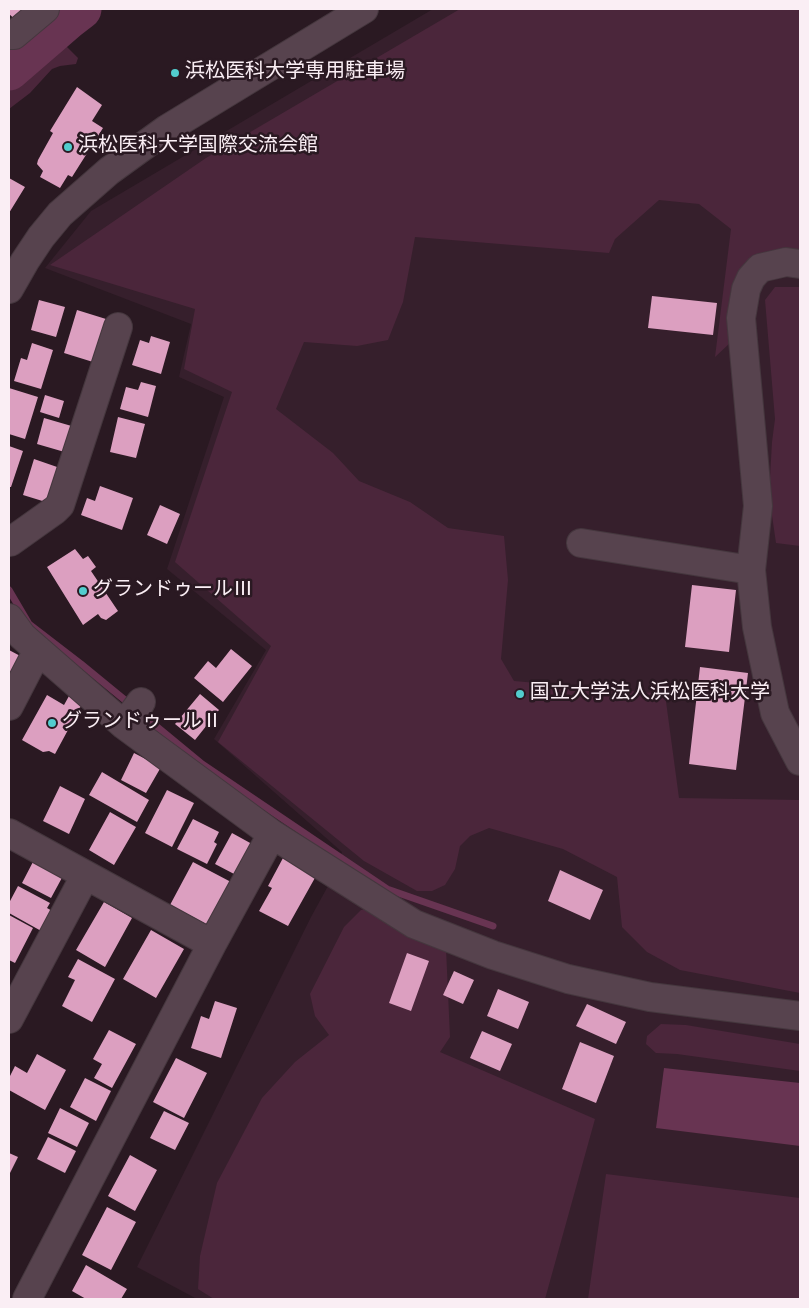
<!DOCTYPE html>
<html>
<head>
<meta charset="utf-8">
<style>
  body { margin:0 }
  #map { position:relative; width:809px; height:1308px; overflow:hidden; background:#2a1922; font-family:Spectral,serif }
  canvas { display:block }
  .frame { position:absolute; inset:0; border:10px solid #faeef4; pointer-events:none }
</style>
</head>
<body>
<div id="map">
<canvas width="809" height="1308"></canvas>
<div class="frame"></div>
</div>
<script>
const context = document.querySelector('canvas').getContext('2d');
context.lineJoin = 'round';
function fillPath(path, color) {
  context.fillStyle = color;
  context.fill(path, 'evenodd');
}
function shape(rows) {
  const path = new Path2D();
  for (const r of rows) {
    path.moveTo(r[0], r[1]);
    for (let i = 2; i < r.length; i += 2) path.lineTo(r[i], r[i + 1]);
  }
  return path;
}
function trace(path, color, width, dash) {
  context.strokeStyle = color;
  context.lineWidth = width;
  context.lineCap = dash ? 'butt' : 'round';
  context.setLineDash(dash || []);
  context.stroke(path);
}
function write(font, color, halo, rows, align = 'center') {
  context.font = font + ' Spectral,"Noto Sans JP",serif';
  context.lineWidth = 5;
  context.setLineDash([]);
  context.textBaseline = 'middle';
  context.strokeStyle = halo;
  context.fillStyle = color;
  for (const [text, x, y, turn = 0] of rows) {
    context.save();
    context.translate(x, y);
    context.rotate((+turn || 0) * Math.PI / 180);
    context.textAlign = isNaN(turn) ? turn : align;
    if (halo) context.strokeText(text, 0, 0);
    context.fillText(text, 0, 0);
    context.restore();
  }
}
fillPath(shape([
  [433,9,800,9,800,1299,197,1299,137,1267,311,917,334,875,342,852,214,739,266,650,167,569,224,397,179,377,191,324,45,268,91,211]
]), '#361f2c');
fillPath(shape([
  [460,9,800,9,800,254,762,257,730,343,715,357,731,229,699,204,659,200,615,239,609,253,415,237,403,302,388,340,357,346,304,342,276,409,333,453,359,481,410,502,448,528,504,536,508,580,501,659,514,681,665,694,679,798,800,800,800,993,680,970,647,952,622,927,617,877,563,849,489,828,470,836,460,846,455,869,445,885,432,891,417,891,364,861,218,742,271,646,175,562,232,392,184,369,195,309,50,265,206,158],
  [62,42,78,58,76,64,60,66,52,69,30,93,9,109,9,83],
  [775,287,800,287,800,546,776,543,769,495,772,442,775,419,765,300],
  [385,905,445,926,450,1037,440,1052,595,1119,545,1299,214,1299,198,1289,200,1256,217,1183,262,1098,295,1062,329,1035,315,1016,310,994,344,927,361,910],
  [661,1024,686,1025,800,1044,800,1071,677,1054,656,1053,646,1044,647,1036],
  [606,1174,800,1198,800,1299,588,1299]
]), '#4b263b');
fillPath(shape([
  [664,1068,800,1083,800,1146,656,1128]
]), '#683452');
trace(shape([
  [9,590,29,624,81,664,131,705],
  [139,712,202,764,387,889,493,926]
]), '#683452', 7);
trace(shape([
  [9,70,68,19,81,9]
]), '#683452', 41);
fillPath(shape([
  [9,9,29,9,18,22,9,14],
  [77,87,102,105,92,121,103,128,72,177,68,175,60,188,40,177,43,171,37,164,38,160,53,133,50,131],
  [9,178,25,187,9,213],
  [652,296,717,303,713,335,648,328],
  [39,300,65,307,56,337,31,330],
  [77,310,106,319,93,362,64,353],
  [151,336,170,342,161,374,132,365,140,340,149,343],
  [32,343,53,350,41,389,14,381,21,358,27,360],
  [141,382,156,386,148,417,120,409,126,387,138,390],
  [9,388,38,397,25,439,9,434],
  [45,395,64,401,59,418,40,412],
  [118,417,145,424,136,458,110,452],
  [44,418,75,427,68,453,37,444],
  [9,446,23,451,11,487,9,487],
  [34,459,60,468,49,503,23,495],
  [100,486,133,498,122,530,81,515,87,498,95,501],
  [160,505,180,514,167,544,147,535],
  [75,549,83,559,88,556,96,567,91,571,118,611,106,620,101,618,98,614,83,625,47,567],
  [692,585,736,590,729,652,685,647],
  [231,649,252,666,223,702,194,678,208,661,216,668],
  [9,650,24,658,9,687],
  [700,667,748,673,736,770,689,764],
  [200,694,219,710,195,740,175,724],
  [47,695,64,705,69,696,82,704,55,754,49,751,43,752,22,740],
  [134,753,161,767,146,793,121,780],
  [102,772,149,800,137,822,89,795],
  [60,786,85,799,69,834,43,821],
  [167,790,194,803,172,847,145,833],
  [110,812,136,827,114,865,89,850],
  [193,819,219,832,214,842,217,844,207,864,177,849],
  [232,833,252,844,236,875,215,864],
  [35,858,64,874,51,898,22,883],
  [283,858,316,876,288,926,259,911,272,888,268,886],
  [193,862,231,882,208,925,170,905],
  [560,870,603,890,590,920,548,901],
  [18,886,50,903,47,908,54,912,43,932,9,913,9,903],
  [104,902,132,918,105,967,76,950],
  [9,915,33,928,15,963,9,960],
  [151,930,184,949,156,998,123,979],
  [407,953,429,961,411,1011,389,1003],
  [78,959,115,979,92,1022,62,1006,75,980,68,977],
  [454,971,474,980,463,1004,443,995],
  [498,989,529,1002,518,1029,487,1016],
  [215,1001,237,1008,221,1058,191,1048,201,1016,209,1019],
  [587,1004,626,1022,616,1044,576,1026],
  [109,1030,136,1044,112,1088,94,1078,102,1064,93,1059],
  [482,1031,512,1044,500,1071,470,1058],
  [580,1042,614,1056,596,1103,562,1089],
  [37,1054,66,1070,45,1110,9,1090,9,1078,15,1066,27,1073],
  [176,1058,207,1073,184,1118,153,1102],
  [85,1078,111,1091,96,1121,70,1107],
  [60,1108,89,1123,77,1147,48,1133],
  [164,1111,189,1123,175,1150,150,1138],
  [48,1137,76,1151,65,1173,37,1159],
  [9,1153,18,1157,9,1175],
  [130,1155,157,1170,135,1211,108,1196],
  [107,1207,136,1222,111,1270,82,1255],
  [86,1265,127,1289,121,1299,86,1299,72,1291]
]), '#dc9fc0');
const minor = shape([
  [9,35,14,35,45,9],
  [800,264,786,262,760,268,751,278,746,289,741,318,758,506,751,570,757,627,775,713,800,761],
  [9,289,25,261,41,237,60,214,109,171,167,129,364,9],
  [9,541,10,542,55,510,60,505,118,327],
  [581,543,751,570],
  [9,618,22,636,38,650,124,725,272,834,414,924,493,955,568,979,650,997,800,1016],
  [9,706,38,650],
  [124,725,141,702],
  [9,833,212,944],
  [9,1019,85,876],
  [27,1299,212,944,272,834]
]);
trace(minor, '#45373e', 30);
trace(minor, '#57434e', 28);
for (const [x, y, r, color] of [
  [175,73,5,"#52cdce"],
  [68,147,5,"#52cdce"],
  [83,591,5,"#52cdce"],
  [520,694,5,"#52cdce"],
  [52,723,5,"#52cdce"]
]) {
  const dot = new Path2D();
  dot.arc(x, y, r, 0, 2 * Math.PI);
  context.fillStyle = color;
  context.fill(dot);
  trace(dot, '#2a1922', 2);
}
write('20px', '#faeef4', '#2a1922', [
  ["浜松医科大学専用駐車場",185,73],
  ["浜松医科大学国際交流会館",78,147],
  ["グランドゥールⅢ",93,591],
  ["国立大学法人浜松医科大学",530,694],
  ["グランドゥールⅡ",62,723]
], 'left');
</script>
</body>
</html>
